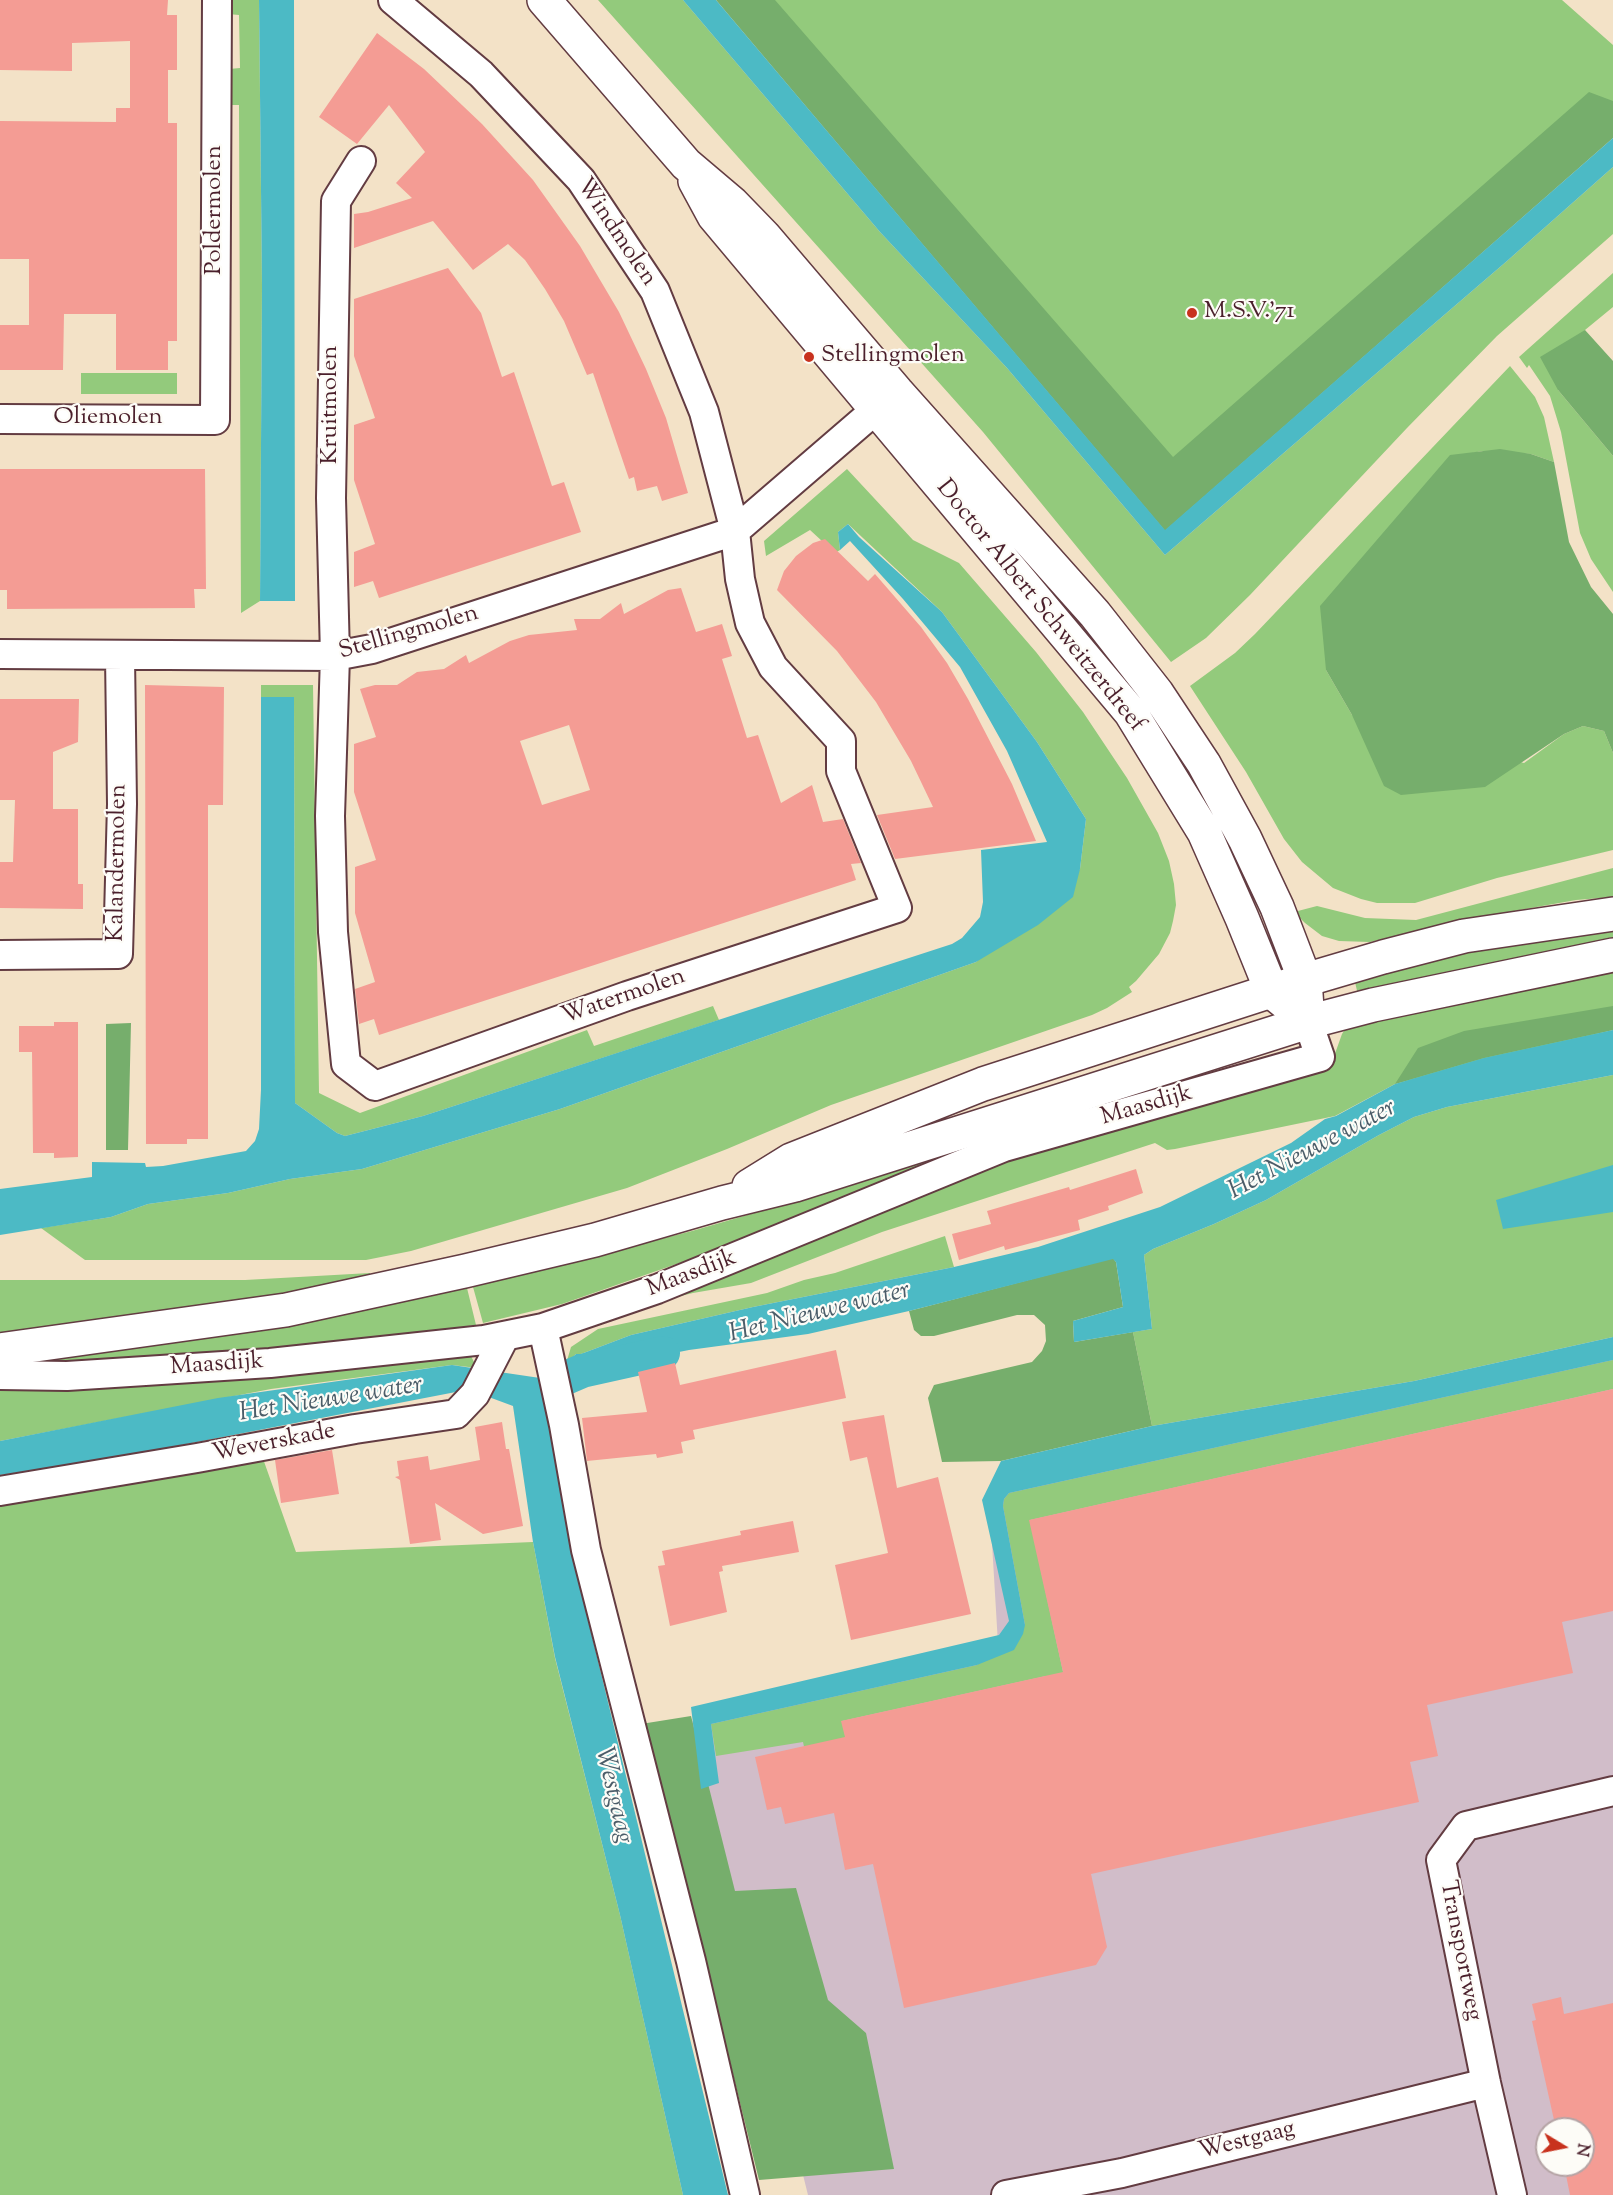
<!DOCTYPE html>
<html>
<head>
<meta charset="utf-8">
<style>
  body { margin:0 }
  #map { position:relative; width:1613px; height:2195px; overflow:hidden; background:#f3e2c7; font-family:"Sorts Mill Goudy",serif }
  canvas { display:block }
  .north { position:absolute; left:1535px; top:2117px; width:60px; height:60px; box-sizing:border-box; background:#fdfcf7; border:2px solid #b5a4a5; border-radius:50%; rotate:100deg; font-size:16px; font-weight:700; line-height:24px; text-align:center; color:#4a1f2b }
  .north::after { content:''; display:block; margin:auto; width:21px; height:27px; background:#c8321e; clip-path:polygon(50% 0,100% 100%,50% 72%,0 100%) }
</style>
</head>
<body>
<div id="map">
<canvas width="1613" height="2195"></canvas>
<div class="north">N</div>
</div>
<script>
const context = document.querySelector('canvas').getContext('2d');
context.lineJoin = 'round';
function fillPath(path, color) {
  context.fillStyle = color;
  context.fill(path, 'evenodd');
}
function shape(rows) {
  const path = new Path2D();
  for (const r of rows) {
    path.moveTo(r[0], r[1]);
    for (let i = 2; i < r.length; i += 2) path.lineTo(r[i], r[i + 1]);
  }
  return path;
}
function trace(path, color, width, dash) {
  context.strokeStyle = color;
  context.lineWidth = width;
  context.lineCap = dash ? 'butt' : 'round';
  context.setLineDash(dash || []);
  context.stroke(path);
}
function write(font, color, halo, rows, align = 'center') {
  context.font = font + ' "Sorts Mill Goudy",serif';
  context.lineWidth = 4.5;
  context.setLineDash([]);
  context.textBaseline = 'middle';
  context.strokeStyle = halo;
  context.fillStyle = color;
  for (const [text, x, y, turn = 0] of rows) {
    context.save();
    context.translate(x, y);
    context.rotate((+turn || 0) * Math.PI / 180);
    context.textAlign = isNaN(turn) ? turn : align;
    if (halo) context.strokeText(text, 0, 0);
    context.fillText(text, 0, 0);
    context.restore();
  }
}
fillPath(shape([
  [1613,1356,1613,2195,808,2195,690,1722,998,1644,989,1493],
  [1547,2129,1583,2129,1583,2165,1547,2165]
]), '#d1bdc9');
fillPath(shape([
  [228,0,259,0,262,286,260,601,241,613,239,105,228,105,229,69,240,68,239,15,228,14],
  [598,0,683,0,880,232,1007,368,1165,555,1507,261,1613,167,1613,234,1497,336,1407,428,1250,595,1206,638,1171,662,983,432],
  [736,0,1562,0,1613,45,1613,107,1166,520],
  [1613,273,1613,307,1585,330,1558,390,1613,456,1613,592,1591,559,1580,533,1561,432,1550,396,1529,365,1527,368,1519,357],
  [1510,366,1535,397,1544,417,1554,462,1531,454,1482,451,1468,454,1326,670,1352,715,1524,763,1564,734,1583,726,1604,731,1613,753,1613,850,1497,878,1415,903,1377,903,1361,899,1333,888,1302,862,1284,839,1246,772,1190,686,1235,653,1255,634],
  [81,373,177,373,177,394,81,394],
  [847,469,913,540,959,563,1036,652,1083,712,1127,778,1158,833,1169,861,1174,884,1176,905,1173,921,1170,933,1159,954,1136,981,1129,987,1132,992,1107,1008,1092,1015,831,1105,727,1149,627,1188,411,1251,366,1260,85,1260,41,1228,111,1217,148,1204,228,1193,290,1179,362,1169,560,1109,976,962,1080,869,1086,819,1037,742,942,612,848,524,838,532,840,550,835,553,810,530,766,556,764,541],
  [261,685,313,685,319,1093,360,1113,587,1030,594,1046,713,1006,719,1020,423,1116,345,1136,337,1133,295,1103,294,697,261,697],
  [1613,868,1613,897,1576,900,1452,922,1370,942,1339,941,1322,936,1305,923,1294,912,1317,906,1365,918,1416,920],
  [1613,928,1613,946,1359,999,1354,978,1482,948],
  [1613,964,1613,1030,1395,1084,1335,1116,1175,1149,1167,1150,1155,1143,882,1232,751,1283,693,1293,619,1311,1007,1155,1332,1062,1342,1034,1347,1026],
  [1613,1075,1613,1337,1414,1381,1152,1426,1133,1332,1152,1329,1144,1255,1153,1249,1214,1224,1266,1200,1379,1135,1414,1117,1447,1107],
  [947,1151,949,1155,771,1231,562,1304,483,1323,473,1287,692,1231,789,1203],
  [945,1236,954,1267,753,1307,631,1335,581,1354,576,1354,566,1364,571,1347,598,1329,767,1293,804,1280,835,1273],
  [370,1273,370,1275,348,1281,265,1298,0,1334,0,1280,245,1280],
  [467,1288,476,1325,400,1336,254,1350,72,1365,38,1362,285,1327],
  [471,1356,477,1368,452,1365,271,1389,0,1441,0,1387],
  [1613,1360,1613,1389,1030,1520,1065,1681,1046,1676,842,1721,852,1767,810,1774,803,1742,716,1756,711,1724,977,1665,1025,1625,1003,1506,1004,1499,1009,1493],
  [261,1453,296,1552,533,1542,555,1658,620,1915,683,2195,0,2195,0,1495]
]), '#93ca7c');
fillPath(shape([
  [716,0,775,0,1173,457,1589,92,1613,101,1613,138,1165,531],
  [1585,330,1613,361,1613,456,1558,390,1540,357],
  [1500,449,1531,454,1554,462,1569,542,1591,587,1613,614,1613,753,1604,731,1583,726,1564,734,1485,787,1401,795,1384,786,1352,715,1326,670,1320,606,1450,455],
  [1613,1006,1613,1030,1484,1058,1395,1084,1418,1048,1464,1031],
  [131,1023,128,1150,106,1150,106,1024],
  [1113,1258,1116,1262,1123,1307,1073,1321,1074,1342,1133,1332,1152,1426,1001,1461,942,1462,928,1398,934,1385,1032,1362,1042,1351,1046,1341,1045,1325,1034,1315,1017,1315,934,1336,921,1336,914,1330,909,1311],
  [691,1716,735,1891,796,1888,828,2000,866,2033,894,2169,759,2180,691,1903,641,1724]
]), '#76ae6c');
fillPath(shape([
  [259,0,294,0,295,601,260,601,262,286],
  [683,0,716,0,1165,530,1613,138,1613,167,1507,261,1165,555,1007,368,880,232],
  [848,524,859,537,942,612,1037,742,1086,819,1080,869,1073,897,1038,925,976,962,560,1109,362,1169,290,1179,228,1193,148,1204,111,1217,0,1235,0,1189,92,1177,92,1162,145,1163,146,1167,163,1166,246,1151,255,1141,259,1129,261,1090,261,697,294,697,295,1103,337,1133,345,1136,423,1116,952,944,962,938,980,917,983,902,981,850,1047,842,1007,751,960,667,903,599,850,541,840,550,838,532],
  [1613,1030,1613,1075,1447,1107,1414,1117,1379,1135,1266,1200,1214,1224,1153,1249,1144,1255,1152,1329,1074,1342,1073,1321,1123,1307,1116,1262,1113,1259,909,1311,808,1334,689,1350,593,1369,581,1382,567,1392,556,1447,571,1550,728,2195,683,2195,620,1915,555,1657,533,1542,513,1406,486,1396,461,1391,109,1459,0,1475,0,1441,218,1398,452,1365,540,1378,567,1375,566,1364,576,1354,581,1354,631,1335,753,1307,954,1267,1038,1247,1160,1207,1291,1143,1325,1119,1336,1116,1395,1084,1484,1058],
  [1613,1165,1613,1212,1503,1229,1496,1200],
  [1613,1337,1613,1360,1009,1493,1004,1499,1003,1506,1025,1625,1023,1634,1014,1650,977,1665,711,1724,719,1783,701,1789,691,1707,999,1635,1009,1621,982,1500,1001,1461,1152,1426,1414,1381]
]), '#4cbac5');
trace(shape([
  [561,1380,582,1371,663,1353]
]), '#4cbac5', 34);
fillPath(shape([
  [0,0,168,0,167,15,177,15,177,70,168,70,168,123,177,123,177,341,168,341,168,370,116,370,116,314,64,314,63,370,0,370,0,325,29,325,29,259,0,259,0,121,116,122,116,108,130,108,130,41,72,43,72,71,0,70],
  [377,33,424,69,482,124,533,180,580,246,619,312,646,369,666,418,688,493,662,501,657,486,637,491,634,477,629,479,593,373,587,375,564,321,545,289,525,260,508,244,473,270,433,221,354,248,354,214,368,212,412,198,396,183,425,152,389,105,357,144,319,117],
  [448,268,481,313,502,377,514,372,552,486,564,482,581,532,379,598,373,581,354,587,354,552,375,544,354,480,354,425,375,418,354,356,354,299],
  [0,469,205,469,206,589,194,589,195,608,7,609,7,590,0,590],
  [825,539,868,581,875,574,921,627,947,663,968,699,1012,784,1036,841,895,859,877,815,933,807,911,761,876,702,837,651,777,590,784,571,796,556,813,543],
  [681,588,696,632,722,624,732,656,722,659,747,738,758,735,781,803,812,785,823,822,843,819,861,863,851,864,856,880,379,1035,374,1019,359,1024,355,989,375,982,355,913,355,867,376,860,354,792,354,744,376,737,360,689,375,685,397,685,417,672,444,669,466,655,469,663,510,641,529,635,577,630,574,619,600,619,621,603,624,614,668,590],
  [569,725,590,790,542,805,520,741],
  [145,685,224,687,223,805,208,805,208,1139,187,1139,187,1144,146,1144],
  [0,699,79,699,78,742,53,752,53,809,78,809,78,884,83,884,83,909,0,908,0,862,13,862,15,800,0,800],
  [54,1022,78,1022,78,1157,54,1158,54,1153,33,1153,32,1052,19,1052,19,1026,54,1026],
  [1136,1169,1143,1193,1108,1206,1109,1210,1078,1220,1080,1230,1005,1250,1004,1246,959,1260,952,1234,991,1224,987,1211,1069,1187,1070,1190],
  [836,1350,846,1398,693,1430,695,1439,681,1442,683,1453,657,1458,656,1454,587,1461,582,1418,647,1412,638,1372,675,1363,680,1385],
  [1613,1389,1613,1611,1562,1622,1573,1673,1427,1705,1438,1756,1410,1762,1419,1802,1091,1874,1107,1947,1096,1965,904,2008,873,1864,845,1870,834,1813,785,1824,781,1807,767,1810,755,1757,845,1737,841,1721,1063,1672,1029,1520],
  [884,1415,897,1488,938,1477,971,1614,851,1640,835,1565,888,1553,867,1457,850,1461,842,1422],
  [502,1422,506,1449,509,1449,523,1526,483,1534,435,1503,441,1540,410,1544,400,1480,395,1477,399,1476,397,1461,428,1456,430,1470,480,1460,475,1427],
  [332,1450,339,1494,281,1503,275,1460],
  [793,1521,799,1552,722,1566,723,1571,719,1572,727,1612,670,1626,658,1566,665,1565,662,1551,741,1535,740,1531],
  [1561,1997,1564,2014,1613,2003,1613,2195,1570,2195,1564,2165,1583,2165,1583,2129,1556,2129,1532,2021,1536,2020,1532,2004]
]), '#f49c94');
const minor = shape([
  [361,161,336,201,331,498,335,656,330,816,333,932,346,1064,375,1086,627,996,897,908,841,771,841,741,773,667,750,623,740,579,735,531,704,412,655,291,581,180,481,74,393,0],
  [0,419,215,420,217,0],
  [0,654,335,656,372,649,735,531,894,394],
  [0,955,118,954,122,804,120,656],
  [543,1328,564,1425,586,1550,691,1961,745,2195],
  [0,1375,67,1376,270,1363,484,1340,543,1328,657,1289,1004,1147,1320,1057,1308,1022],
  [0,1491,197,1458,355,1429,456,1414,475,1394,505,1336],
  [1006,2195,1122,2173,1486,2083],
  [1512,2195,1486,2083,1441,1860,1466,1826,1613,1791]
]);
const tertiary = shape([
  [544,0,686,164,732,203,764,236,897,392,1095,614,1157,693,1204,764,1245,839,1277,907,1305,980,1308,1022],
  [695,181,714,216,1131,713,1204,832,1242,918,1272,992,1293,1009]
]);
const secondary = shape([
  [749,1186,791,1160,983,1084,1305,980,1383,957,1464,936,1613,914],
  [0,1350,286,1310,465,1271,595,1240,722,1203,795,1185,1308,1022,1373,1005,1613,955]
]);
trace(minor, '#633c42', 32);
trace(tertiary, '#633c42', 36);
trace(secondary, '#633c42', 36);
trace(minor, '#fff', 28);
trace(tertiary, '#fff', 33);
trace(secondary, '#fff', 33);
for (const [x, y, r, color] of [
  [1192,313,6,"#c8321e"],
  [809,357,6,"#c8321e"]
]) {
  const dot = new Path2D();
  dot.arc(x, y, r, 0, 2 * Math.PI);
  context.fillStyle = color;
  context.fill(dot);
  trace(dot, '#fdfcf7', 2);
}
write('24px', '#4a1f2b', '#fdfcf7', [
  ["Poldermolen",216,210,-90],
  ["Windmolen",615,233,56],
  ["Kruitmolen",332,405,-90],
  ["Oliemolen",108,419],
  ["Doctor Albert Schweitzerdreef",1039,607,51],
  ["Stellingmolen",409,634,-16],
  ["Kalandermolen",119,863,-89],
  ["Watermolen",624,998,-19],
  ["Maasdijk",1147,1107,-16],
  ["Maasdijk",692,1275,-21],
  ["Maasdijk",217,1366,-4],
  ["Weverskade",274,1444,-11],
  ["Transportweg",1459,1951,79],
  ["Westgaag",1247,2142,-14]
]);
write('24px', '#4a1f2b', '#fdfcf7', [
  ["M.S.V.'71",1204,313],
  ["Stellingmolen",821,357]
], 'left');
write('italic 26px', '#4b5d69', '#fdfcf7', [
  ["Het Nieuwe water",1313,1151,-28],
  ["Het Nieuwe water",820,1314,-14],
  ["Het Nieuwe water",331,1401,-9],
  ["Westgaag",612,1796,77]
]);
</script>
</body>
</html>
